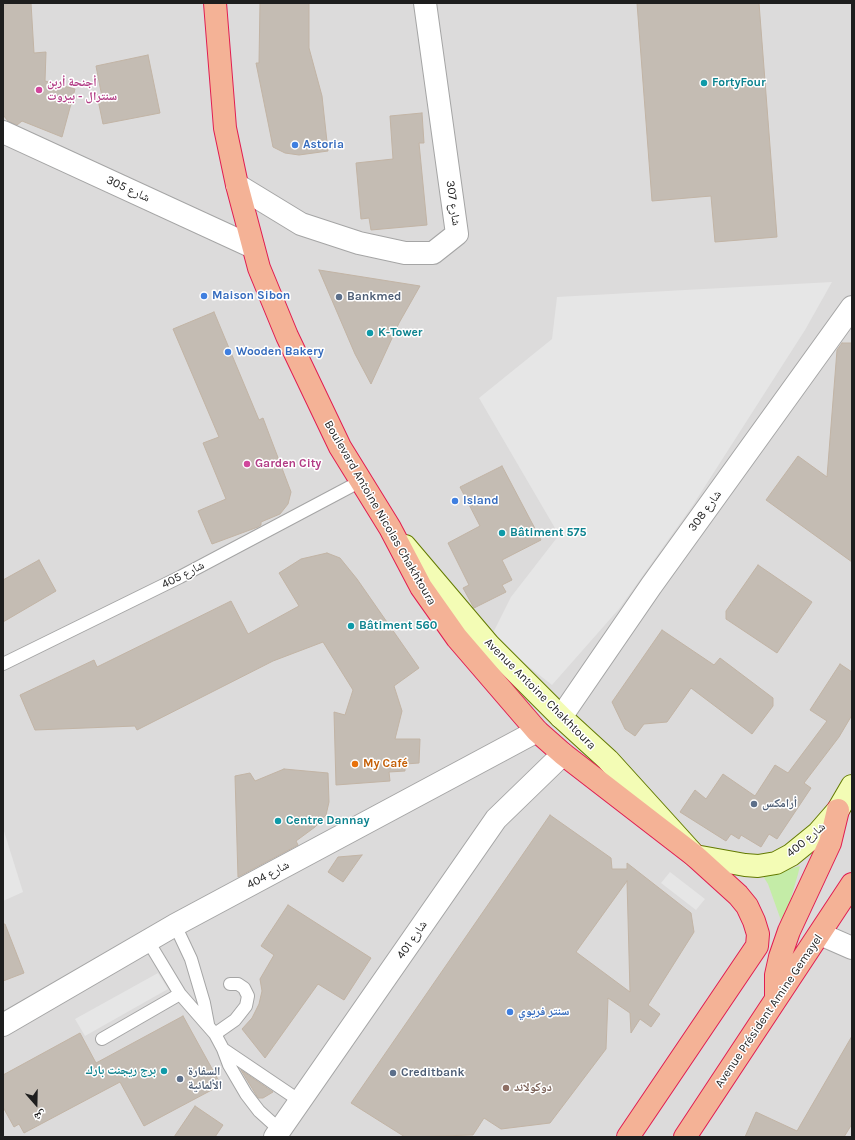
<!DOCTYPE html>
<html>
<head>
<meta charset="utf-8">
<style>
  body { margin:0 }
  #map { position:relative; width:855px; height:1140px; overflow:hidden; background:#f0ede4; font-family:Karla,"Noto Naskh Arabic",sans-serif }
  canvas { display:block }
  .frame { position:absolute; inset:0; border:4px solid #1e1e1e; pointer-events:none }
  .north { position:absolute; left:16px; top:1084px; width:40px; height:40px; -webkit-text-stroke:3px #fff; paint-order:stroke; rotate:160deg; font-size:11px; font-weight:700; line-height:16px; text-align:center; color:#1e1e1e }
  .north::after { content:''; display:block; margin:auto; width:14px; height:18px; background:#1e1e1e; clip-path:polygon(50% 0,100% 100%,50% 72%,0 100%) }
</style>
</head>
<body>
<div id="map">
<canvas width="855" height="1140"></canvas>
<div class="frame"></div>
<div class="north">ش</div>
</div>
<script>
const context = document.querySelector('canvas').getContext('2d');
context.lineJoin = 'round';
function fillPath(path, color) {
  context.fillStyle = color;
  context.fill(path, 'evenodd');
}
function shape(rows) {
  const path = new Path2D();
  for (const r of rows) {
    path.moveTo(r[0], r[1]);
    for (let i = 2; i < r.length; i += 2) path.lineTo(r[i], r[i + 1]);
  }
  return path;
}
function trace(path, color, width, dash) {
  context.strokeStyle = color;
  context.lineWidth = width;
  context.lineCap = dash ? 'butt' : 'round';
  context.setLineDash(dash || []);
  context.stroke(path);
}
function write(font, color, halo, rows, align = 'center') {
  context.font = font + ' Karla,"Noto Naskh Arabic",sans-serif';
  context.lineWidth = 3;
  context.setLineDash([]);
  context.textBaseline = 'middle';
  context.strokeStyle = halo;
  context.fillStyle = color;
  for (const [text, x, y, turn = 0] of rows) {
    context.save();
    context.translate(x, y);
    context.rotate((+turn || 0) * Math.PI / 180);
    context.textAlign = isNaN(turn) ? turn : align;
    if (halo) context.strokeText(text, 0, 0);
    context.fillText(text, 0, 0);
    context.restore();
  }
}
fillPath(shape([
  [3,3,852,3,852,1137,3,1137]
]), '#dcdbdb');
fillPath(shape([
  [800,866,798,874,783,926,768,884,763,876]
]), '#c4eca7');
fillPath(shape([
  [832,282,805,330,693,505,619,609,552,685,491,637,511,597,559,535,479,398,552,339,557,297],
  [3,828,23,892,3,901],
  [670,872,705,899,696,910,661,883],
  [158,973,168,989,85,1036,75,1019]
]), '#e6e6e6');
const building = shape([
  [3,3,31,3,34,53,46,52,45,81,75,89,62,137,22,121,17,125,8,121,3,115,3,3],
  [260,3,309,3,309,48,322,96,328,151,299,155,285,153,273,147,256,63,259,63,260,3],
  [637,3,759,3,777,237,715,242,711,196,652,201,637,3],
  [148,55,160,113,103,124,97,95,102,97,96,66,148,55],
  [422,113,424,143,419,143,427,225,371,230,369,218,361,219,356,163,393,159,390,116,422,113],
  [319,270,420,286,399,323,371,384,355,354,319,270],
  [214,312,259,420,263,418,291,492,288,504,280,514,261,522,261,525,258,527,212,544,198,511,226,499,203,443,219,437,173,329,214,312],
  [842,343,852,343,852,562,766,500,798,456,827,477,837,350,842,343],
  [502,466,541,540,502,560,512,580,502,585,506,592,474,608,463,588,469,585,448,543,480,526,460,487,502,466],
  [327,553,340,558,357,579,419,668,394,686,402,711,395,739,420,739,419,763,405,764,405,771,389,772,390,781,336,785,334,712,345,715,353,690,323,642,273,661,137,730,135,726,35,730,20,695,94,660,97,667,231,601,248,634,299,606,279,573,301,559,327,553],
  [39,560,56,591,3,622,3,580,39,560],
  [758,565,812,602,777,653,726,619,726,611,758,565],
  [662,630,714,665,720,658,773,698,773,706,752,734,691,688,667,722,644,724,635,736,625,729,612,702,662,630],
  [840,664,852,672,852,715,839,737,804,783,811,788,777,839,769,834,761,847,741,835,739,839,731,834,726,841,680,812,695,790,706,799,723,774,755,796,775,765,788,773,827,721,810,710,840,664],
  [284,769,328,773,329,802,326,815,315,827,296,841,298,845,238,877,235,776,250,773,255,781,284,769],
  [550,815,611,858,612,869,627,869,627,863,691,913,694,932,648,1005,660,1014,651,1027,640,1019,631,1033,630,1013,608,998,606,1049,550,1123,501,1129,484,1118,473,1135,405,1137,351,1103,550,815],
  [627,881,630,992,576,952,627,881],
  [362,855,343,882,328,872,338,857,362,855],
  [288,905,371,958,344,1000,318,984,265,1058,242,1029,252,1018,259,1004,262,991,260,979,274,955,261,946,288,905],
  [3,924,5,924,24,973,3,981,3,924],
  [183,1016,221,1085,144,1126,120,1082,24,1133,19,1124,14,1127,3,1107,3,1075,80,1033,96,1063,183,1016],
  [852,1036,852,1124,844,1137,745,1137,756,1112,797,1131,852,1036],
  [241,1070,273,1092,263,1098,258,1098,241,1070],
  [195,1106,223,1125,215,1137,174,1137,195,1106]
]);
fillPath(building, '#c4bcb3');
trace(building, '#c2b4a5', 1);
const service = shape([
  [3,664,180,577,361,481],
  [175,925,191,959,204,1003,208,1024],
  [148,941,180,994,215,1034,223,1049,229,1065,246,1094,259,1111,280,1130],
  [215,1034,235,1020,246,1006,248,996,244,988,238,984,230,984],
  [102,1039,180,994],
  [223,1049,300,1101]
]);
const minor = shape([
  [3,132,253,247],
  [237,185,301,224,359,243,405,253,433,253,457,234,425,3]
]);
const tertiary = shape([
  [561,717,651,586,852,307],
  [820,934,852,948],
  [3,1025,175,925,537,731],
  [275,1137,496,819,563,754]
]);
const secondary = shape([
  [405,546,489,645,561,717,608,760,695,856,745,865,758,866,776,863,791,855,818,833,838,810,852,786]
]);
const trunk = shape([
  [215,3,225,128,237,185,259,268,287,336,340,447,390,528,421,587,457,638,537,731,563,754,695,856,738,895,747,906,754,921,758,934,757,946,628,1137],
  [776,999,776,975,780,957,789,931,830,843,838,810],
  [685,1137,852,884]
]);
trace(service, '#a5a5a5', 14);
trace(minor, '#a5a5a5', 24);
trace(tertiary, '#a5a5a5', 24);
trace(secondary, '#637a00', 24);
trace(trunk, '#e11d51', 24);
trace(service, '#fff', 12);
trace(minor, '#fff', 22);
trace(tertiary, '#fff', 22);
trace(secondary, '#f3fcb5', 22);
trace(trunk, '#f4b296', 22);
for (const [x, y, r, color] of [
  [704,83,4,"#0f9aa8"],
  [39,90,4,"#d1479c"],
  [295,145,4,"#3f7fe0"],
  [204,296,4,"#3f7fe0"],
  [339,297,4,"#5c6f8a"],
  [370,333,4,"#0f9aa8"],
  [228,352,4,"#3f7fe0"],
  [247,464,4,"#d1479c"],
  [455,501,4,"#3f7fe0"],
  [502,533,4,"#0f9aa8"],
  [351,626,4,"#0f9aa8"],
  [355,764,4,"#e8710a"],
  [754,804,4,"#5c6f8a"],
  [278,821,4,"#0f9aa8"],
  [510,1012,4,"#3f7fe0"],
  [164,1071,4,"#0f9aa8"],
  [393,1073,4,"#5c6f8a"],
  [180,1079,4,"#5c6f8a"],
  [506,1088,4,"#8d6e63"]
]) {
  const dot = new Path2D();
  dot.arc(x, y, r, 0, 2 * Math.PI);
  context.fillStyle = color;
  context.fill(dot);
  trace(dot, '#fff', 1.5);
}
write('bold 12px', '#b23c85', '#fff', [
  ["أجنحة أربن",47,83],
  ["سنترال - بيروت",47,97],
  ["Garden City",255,464]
], 'left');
write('bold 12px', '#0d838f', '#fff', [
  ["FortyFour",712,83],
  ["K-Tower",378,333],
  ["Bâtiment 575",510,533],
  ["Bâtiment 560",359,626],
  ["Centre Dannay",286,821],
  ["برج ريجنت بارك",156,1071,"right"]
], 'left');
write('bold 12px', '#366cbe', '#fff', [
  ["Astoria",303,145],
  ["Maison Sibon",212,296],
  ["Wooden Bakery",236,352],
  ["Island",463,501],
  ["سنتر فريوي",518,1012]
], 'left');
write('12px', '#1e1e1e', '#fff', [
  ["شارع 305",128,189,25],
  ["شارع 307",453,203,82],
  ["شارع 308",705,511,-54],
  ["Boulevard Antoine Nicolas Chakhtoura",380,513,60],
  ["شارع 405",183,575,-27],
  ["Avenue Antoine Chakhtoura",540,694,45],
  ["شارع 400",806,840,-40],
  ["شارع 404",268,875,-28],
  ["شارع 401",412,940,-55],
  ["Avenue Président Amine Gemayel",769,1011,-56]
]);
write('bold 12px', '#4e5e75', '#fff', [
  ["Bankmed",347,297],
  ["أرامكس",762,804],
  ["السفارة",188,1072],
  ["الألمانية",188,1086],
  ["Creditbank",401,1073]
], 'left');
write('bold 12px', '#c56008', '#fff', [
  ["My Café",363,764]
], 'left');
write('bold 12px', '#785e54', '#fff', [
  ["دوكولاند",514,1088]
], 'left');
</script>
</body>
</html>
